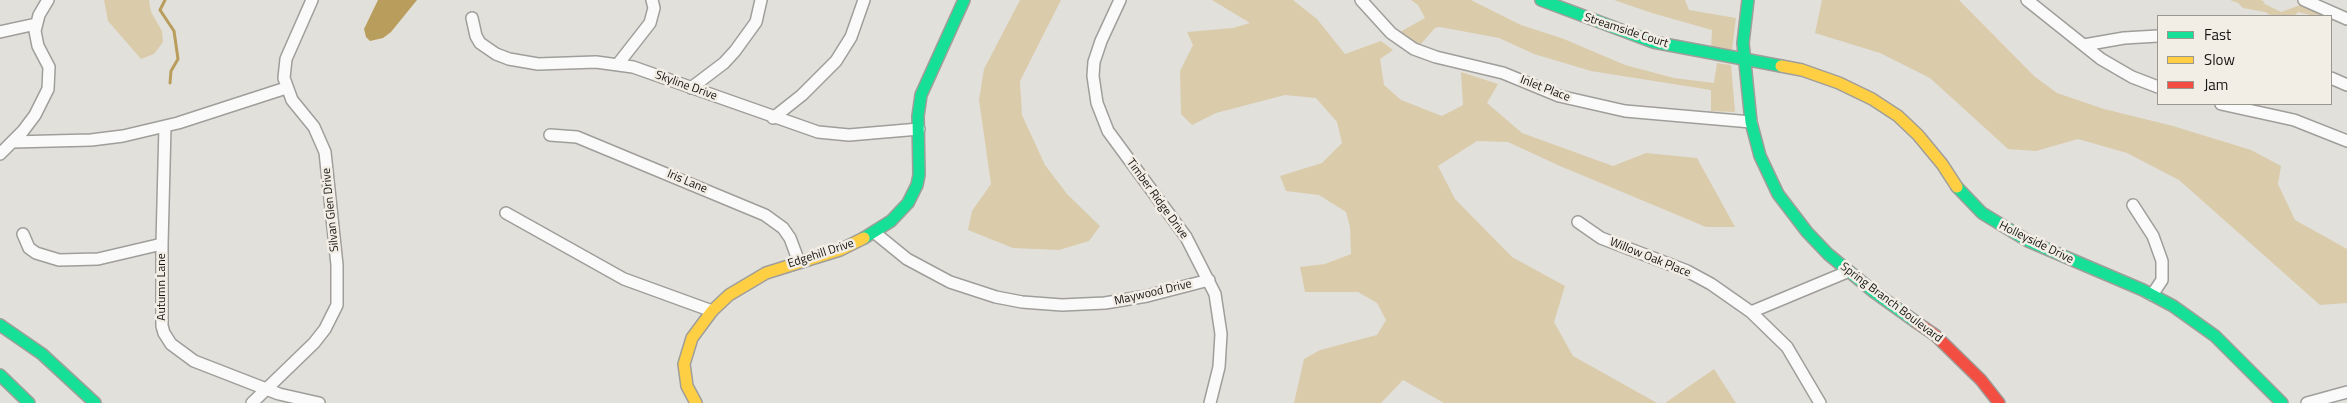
<!DOCTYPE html>
<html>
<head>
<meta charset="utf-8">
<style>
  body { margin:0 }
  #map { position:relative; width:2347px; height:403px; overflow:hidden; background:#e2e0db; font-family:"Titillium Web",sans-serif }
  canvas { display:block }
  .legend { position:absolute; left:2157px; top:15px; width:175px; height:90px; box-sizing:border-box; background:#f2eee6; border:1px solid #9a9791; margin:0; padding:6px 9px; list-style:none; font-size:15px; color:#171512 }
  .legend li { display:flex; align-items:center; gap:10px; height:25px }
  .legend b { width:25px; border:1px solid #9a9791 }
</style>
</head>
<body>
<div id="map">
<canvas width="2347" height="403"></canvas>
<ul class="legend">
<li><b style="height:6px;background:#16e098"></b>Fast</li>
<li><b style="height:6px;background:#ffcf43"></b>Slow</li>
<li><b style="height:6px;background:#f24e42"></b>Jam</li>
</ul>
</div>
<script>
const context = document.querySelector('canvas').getContext('2d');
context.lineJoin = 'round';
function fillPath(path, color) {
  context.fillStyle = color;
  context.fill(path, 'evenodd');
}
function shape(rows) {
  const path = new Path2D();
  for (const r of rows) {
    path.moveTo(r[0], r[1]);
    for (let i = 2; i < r.length; i += 2) path.lineTo(r[i], r[i + 1]);
  }
  return path;
}
function trace(path, color, width, dash) {
  context.strokeStyle = color;
  context.lineWidth = width;
  context.lineCap = dash ? 'butt' : 'round';
  context.setLineDash(dash || []);
  context.stroke(path);
}
function write(font, color, halo, rows, align = 'center') {
  context.font = font + ' "Titillium Web",sans-serif';
  context.lineWidth = 5;
  context.setLineDash([]);
  context.textBaseline = 'middle';
  context.strokeStyle = halo;
  context.fillStyle = color;
  for (const [text, x, y, turn = 0] of rows) {
    context.save();
    context.translate(x, y);
    context.rotate((+turn || 0) * Math.PI / 180);
    context.textAlign = isNaN(turn) ? turn : align;
    if (halo) context.strokeText(text, 0, 0);
    context.fillText(text, 0, 0);
    context.restore();
  }
}
fillPath(shape([
  [104,0,149,0,151,12,162,31,163,42,154,54,141,59,108,21],
  [1020,0,1061,0,1020,81,1022,115,1045,165,1067,194,1100,226,1089,241,1059,250,1013,248,968,230,972,211,991,184,979,100,984,69],
  [1212,0,1293,0,1317,19,1345,54,1381,41,1393,50,1380,59,1384,85,1401,100,1442,116,1463,105,1461,72,1498,84,1487,103,1522,133,1613,166,1646,153,1697,158,1735,227,1706,227,1560,166,1508,142,1477,141,1438,166,1455,199,1512,257,1565,286,1554,322,1573,356,1657,403,1444,403,1403,380,1381,403,1294,403,1304,359,1320,350,1377,335,1386,320,1377,303,1358,292,1305,292,1300,267,1325,264,1351,254,1350,227,1346,212,1319,195,1286,191,1280,176,1322,163,1342,143,1337,122,1316,98,1285,95,1216,113,1192,125,1181,114,1180,71,1193,45,1187,32,1233,28,1250,23],
  [1411,0,1471,0,1521,25,1564,39,1625,65,1674,78,1714,83,1717,63,1731,65,1735,112,1711,111,1711,90,1591,71,1534,54,1499,38,1440,27,1435,28,1420,45,1400,32,1425,18,1418,5],
  [1614,0,1685,0,1689,10,1736,18,1732,50,1711,49,1712,30,1652,13],
  [1822,0,1959,0,2034,76,2057,93,2104,109,2173,126,2251,150,2281,166,2278,184,2295,220,2347,249,2347,303,2320,305,2179,180,2127,153,2078,139,2036,151,2008,149,1930,78,1880,53,1815,33],
  [2230,0,2261,0,2265,2,2263,3,2281,12,2303,4,2323,14,2314,16,2298,12,2294,16,2272,16,2265,12,2243,8,2238,3],
  [1714,369,1736,403,1665,403]
]), '#dacbab');
fillPath(shape([
  [378,0,417,0,391,32,383,38,370,41,366,37,364,29]
]), '#b99d5c');
trace(shape([
  [165,0,160,10,174,31,178,59,171,71,170,83]
]), '#b99d5c', 3);
const street = shape([
  [1120,0,1101,41,1094,62,1093,76,1097,103,1108,131,1186,237,1215,294,1221,334,1219,367,1210,403],
  [1361,0,1391,33,1414,49,1436,57,1503,73,1559,96,1625,111,1751,122],
  [2027,0,2101,59,2132,77,2158,87],
  [2304,0,2347,19],
  [472,18,476,36,480,43,496,54,509,59,538,64,596,62,633,67,818,132,849,135,919,129],
  [0,32,36,24],
  [2084,45,2124,38,2158,36],
  [618,64,650,23,654,8,652,0],
  [2331,78,2347,85],
  [691,88,724,63,735,51,756,22,761,0],
  [2221,104,2294,120,2347,141],
  [773,118,802,95,836,61,851,37,864,0],
  [165,126,162,244,162,326,164,333,171,344,194,361,279,394,319,403],
  [550,135,577,137,765,215,783,228,790,238,799,262],
  [12,142,91,140,123,136,178,123,286,88],
  [0,154,23,131,35,115,48,89,49,67,38,46,35,31,39,15,48,0],
  [2133,205,2153,236,2162,261,2162,280,2152,295],
  [506,213,624,279,712,311],
  [1578,222,1601,238,1687,271,1711,284,1751,312,1787,347,1820,403],
  [875,233,907,259,950,282,996,297,1022,302,1062,305,1105,303,1147,296,1209,280],
  [23,234,29,248,36,253,59,260,98,259,162,244],
  [1751,312,1847,272],
  [252,403,314,343,325,329,337,305,337,265,325,152,314,127,292,100,284,78,286,59,312,0],
  [2307,403,2347,392]
]);
const fast = shape([
  [1541,0,1653,42,1781,66],
  [1748,0,1743,43,1751,122,1760,156,1778,194,1807,232,1828,254,1874,292,1916,322],
  [1957,187,1982,213,2028,241,2143,290,2173,306,2215,336,2282,403],
  [864,238,891,221,908,203,917,185,919,175,918,116,921,95,964,0],
  [0,325,42,354,95,403],
  [0,375,29,403]
]);
const slow = shape([
  [1781,66,1802,70,1839,83,1872,99,1898,116,1918,135,1942,164,1957,187],
  [696,403,687,386,684,364,692,338,712,311,729,295,766,273,840,250,864,238]
]);
const jam = shape([
  [1916,322,1935,335,1981,380,1999,403]
]);
trace(street, '#9f9e9b', 14);
trace(fast, '#9f9e9b', 14);
trace(slow, '#9f9e9b', 14);
trace(jam, '#9f9e9b', 14);
trace(street, '#fbfafa', 11);
trace(fast, '#16e098', 11);
trace(slow, '#ffcf43', 11);
trace(jam, '#f24e42', 11);
write('12px', '#171512', '#f2eee6', [
  ["Streamside Court",1626,31,18],
  ["Skyline Drive",686,86,20],
  ["Inlet Place",1545,89,21],
  ["Iris Lane",687,182,23],
  ["Timber Ridge Drive",1157,199,54],
  ["Silvan Glen Drive",331,210,-96],
  ["Holleyside Drive",2036,243,26],
  ["Edgehill Drive",821,254,-18],
  ["Willow Oak Place",1650,258,22],
  ["Autumn Lane",162,287,-90],
  ["Maywood Drive",1153,293,-13],
  ["Spring Branch Boulevard",1891,303,37]
]);
</script>
</body>
</html>
